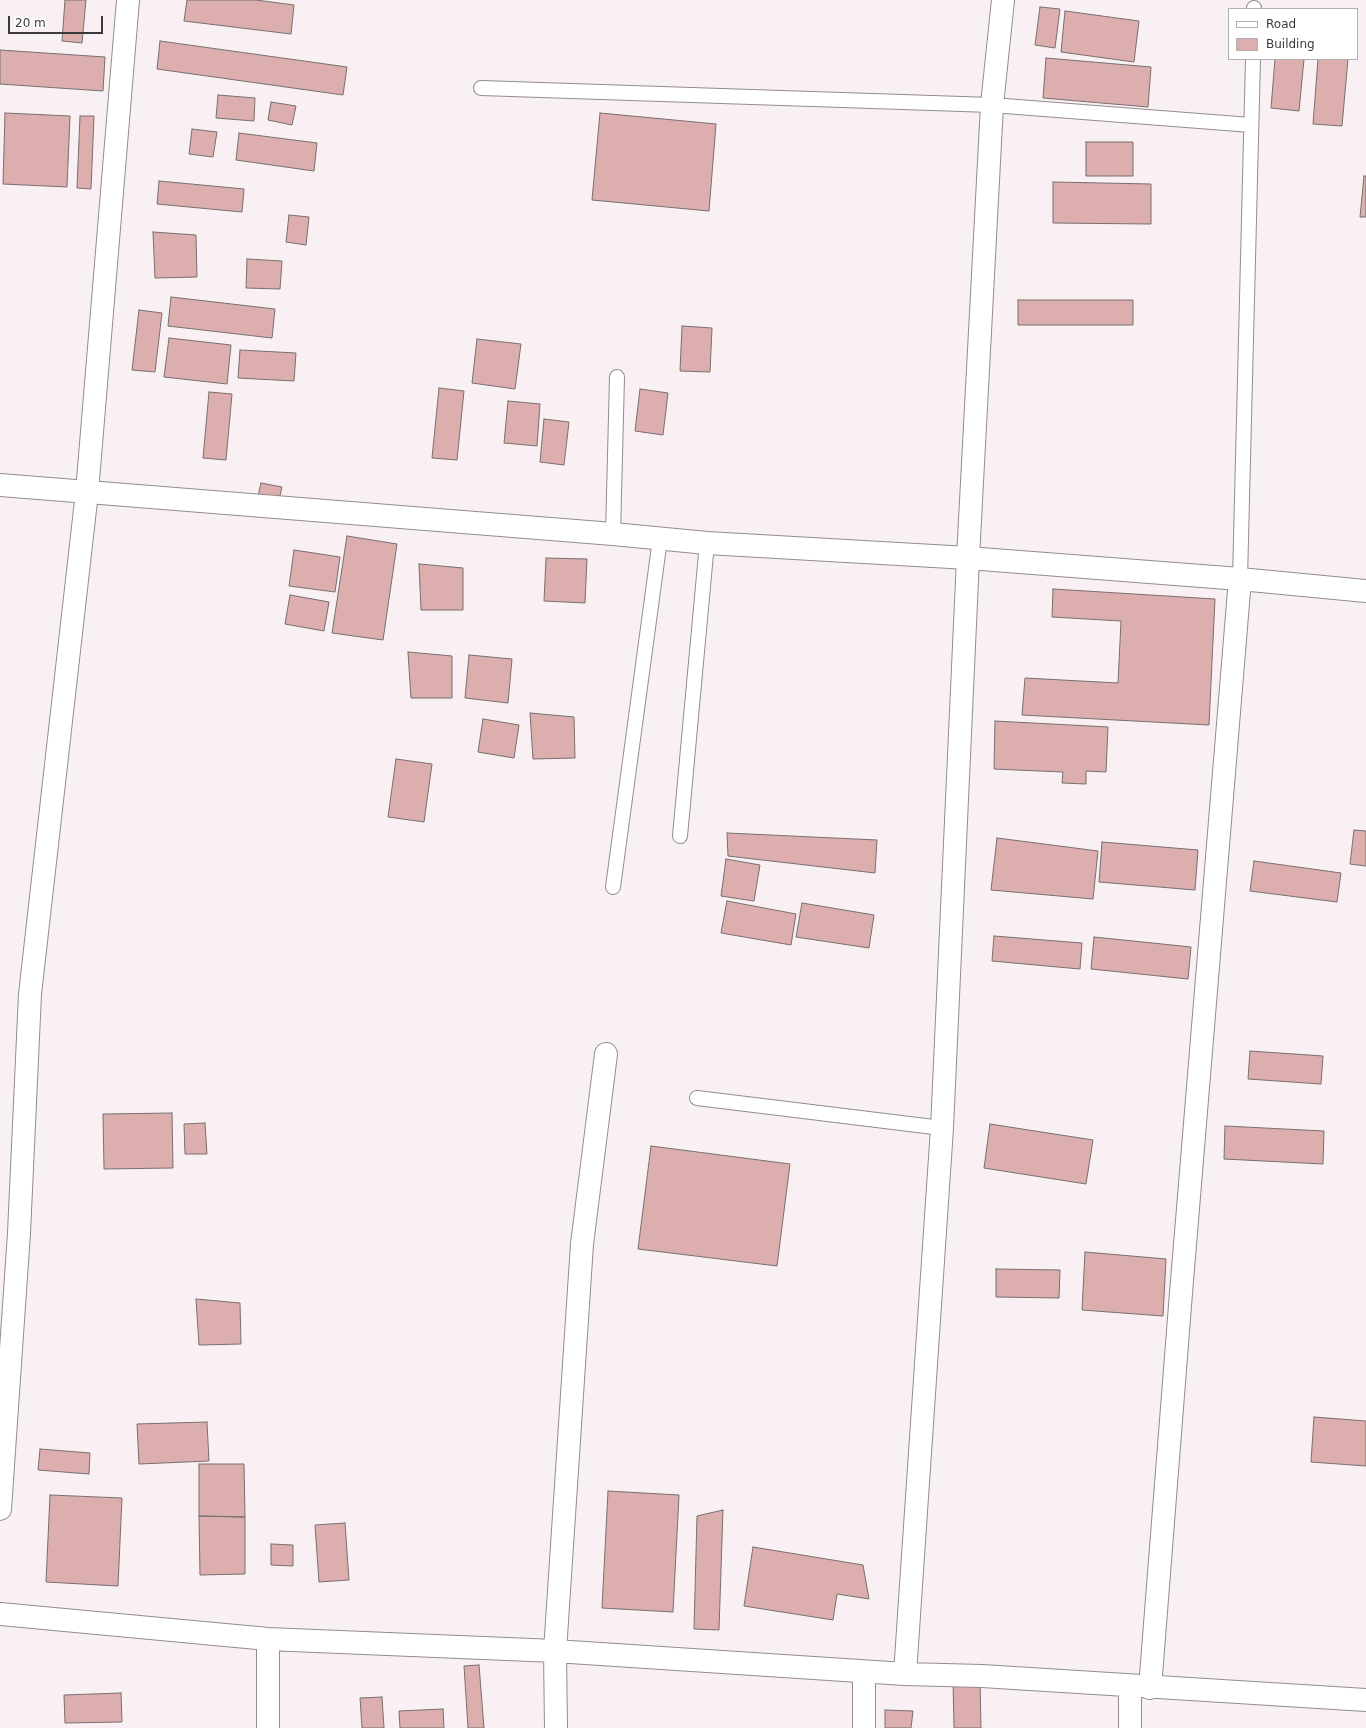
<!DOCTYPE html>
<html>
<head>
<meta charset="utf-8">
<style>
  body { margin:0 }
  #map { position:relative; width:1366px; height:1728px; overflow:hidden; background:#f8f0f3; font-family:"DejaVu Sans",sans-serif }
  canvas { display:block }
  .legend { position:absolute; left:1228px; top:8px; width:130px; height:52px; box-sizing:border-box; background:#fff; border:1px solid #b1b0b1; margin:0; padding:5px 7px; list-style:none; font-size:12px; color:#3c393b }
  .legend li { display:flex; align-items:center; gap:8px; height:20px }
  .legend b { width:20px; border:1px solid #b1b0b1 }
  .scale { position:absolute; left:8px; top:16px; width:95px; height:18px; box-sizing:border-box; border:2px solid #3c393b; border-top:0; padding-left:5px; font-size:12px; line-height:14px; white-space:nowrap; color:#3c393b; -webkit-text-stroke:3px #fff; paint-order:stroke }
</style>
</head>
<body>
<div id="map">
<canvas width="1366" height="1728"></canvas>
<ul class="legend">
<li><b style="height:5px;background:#fff"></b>Road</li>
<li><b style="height:11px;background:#dcaeae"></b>Building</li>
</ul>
<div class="scale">20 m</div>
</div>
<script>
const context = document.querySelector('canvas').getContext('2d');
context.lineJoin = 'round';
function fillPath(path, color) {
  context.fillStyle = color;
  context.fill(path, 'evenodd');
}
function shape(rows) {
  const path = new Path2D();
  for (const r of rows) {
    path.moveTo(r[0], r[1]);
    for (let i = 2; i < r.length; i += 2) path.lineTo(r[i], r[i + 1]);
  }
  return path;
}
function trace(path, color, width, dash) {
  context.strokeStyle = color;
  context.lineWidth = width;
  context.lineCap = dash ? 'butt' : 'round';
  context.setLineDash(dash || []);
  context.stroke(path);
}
const building = shape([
  [65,0,86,0,82,43,62,41,65,0],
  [187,0,256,0,294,5,291,34,184,21,187,0],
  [1040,7,1060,9,1055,48,1035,45,1040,7],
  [1065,11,1139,21,1134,62,1061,52,1065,11],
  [160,41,347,67,343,95,157,69,160,41],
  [0,50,105,57,103,91,0,84,0,50],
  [1046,58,1151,67,1148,107,1043,98,1046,58],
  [1275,59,1304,59,1299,111,1271,108,1275,59],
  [1318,59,1348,59,1342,126,1313,124,1318,59],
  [218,95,255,98,254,121,216,118,218,95],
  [271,102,296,106,292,125,268,120,271,102],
  [5,113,70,116,67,187,3,184,5,113],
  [600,113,716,124,709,211,592,200,600,113],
  [80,116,94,116,91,189,77,188,80,116],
  [192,129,217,132,213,157,189,154,192,129],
  [239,133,317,143,314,171,236,160,239,133],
  [1086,142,1133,142,1133,176,1086,176,1086,142],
  [1364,176,1366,176,1366,217,1360,217,1364,176],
  [159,181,244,189,242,212,157,204,159,181],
  [1053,182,1151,184,1151,224,1053,223,1053,182],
  [289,215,309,217,306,245,286,242,289,215],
  [153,232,196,235,197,277,155,278,153,232],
  [247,259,282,261,280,289,246,288,247,259],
  [171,297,275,309,272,338,168,326,171,297],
  [1018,300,1133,300,1133,325,1018,325,1018,300],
  [139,310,162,313,155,372,132,370,139,310],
  [682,326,712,328,710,372,680,371,682,326],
  [169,338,231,345,227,384,164,377,169,338],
  [477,339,521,344,515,389,472,383,477,339],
  [240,350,296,353,294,381,238,378,240,350],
  [439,388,464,391,457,460,432,458,439,388],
  [640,389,668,393,663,435,635,431,640,389],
  [209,392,232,394,226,460,203,458,209,392],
  [508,401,540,404,537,446,504,443,508,401],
  [544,419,569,422,564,465,540,462,544,419],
  [261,483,282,487,279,500,258,496,261,483],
  [347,536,397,544,383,640,332,633,347,536],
  [294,550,340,557,335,592,289,586,294,550],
  [546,558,587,559,585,603,544,601,546,558],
  [419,564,463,568,463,610,421,610,419,564],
  [1053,589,1215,599,1209,725,1022,715,1025,678,1118,683,1121,621,1052,617,1053,589],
  [290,595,329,602,324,631,285,624,290,595],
  [408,652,452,656,452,698,411,698,408,652],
  [469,655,512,659,508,703,465,698,469,655],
  [530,713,574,717,575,758,533,759,530,713],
  [483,719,519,725,514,758,478,752,483,719],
  [995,721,1108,727,1106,772,1086,771,1086,784,1062,783,1063,772,994,769,995,721],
  [396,759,432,764,424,822,388,817,396,759],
  [1354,830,1366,831,1366,866,1350,864,1354,830],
  [727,833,877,840,875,873,728,856,727,833],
  [997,838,1098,851,1093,899,991,890,997,838],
  [1102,842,1198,850,1195,890,1099,882,1102,842],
  [726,859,760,865,754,901,721,896,726,859],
  [1254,861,1341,873,1337,902,1250,891,1254,861],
  [727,901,796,914,791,945,721,933,727,901],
  [802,903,874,915,869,948,796,937,802,903],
  [994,936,1082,943,1080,969,992,961,994,936],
  [1094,937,1191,947,1188,979,1091,969,1094,937],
  [1250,1051,1323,1056,1321,1084,1248,1079,1250,1051],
  [172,1113,173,1168,104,1169,103,1114,172,1113],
  [205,1123,207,1154,185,1154,184,1124,205,1123],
  [990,1124,1093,1140,1086,1184,984,1168,990,1124],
  [1225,1126,1324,1131,1323,1164,1224,1159,1225,1126],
  [651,1146,790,1164,777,1266,638,1249,651,1146],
  [1085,1252,1166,1259,1163,1316,1082,1310,1085,1252],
  [996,1269,1060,1270,1059,1298,996,1297,996,1269],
  [196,1299,240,1303,241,1344,199,1345,196,1299],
  [1314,1417,1366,1421,1366,1466,1311,1462,1314,1417],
  [207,1422,209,1461,139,1464,137,1424,207,1422],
  [40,1449,90,1453,89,1474,38,1470,40,1449],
  [199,1464,244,1464,245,1517,199,1516,199,1464],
  [608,1491,679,1495,673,1612,602,1608,608,1491],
  [50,1495,122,1498,118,1586,46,1582,50,1495],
  [723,1510,719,1630,694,1629,697,1516,723,1510],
  [199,1516,245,1517,245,1574,200,1575,199,1516],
  [345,1523,349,1580,319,1582,315,1525,345,1523],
  [271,1544,293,1545,293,1566,271,1565,271,1544],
  [753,1547,863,1565,869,1599,837,1594,833,1620,744,1606,753,1547],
  [479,1665,484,1728,468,1728,464,1666,479,1665],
  [953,1680,980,1680,981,1728,954,1728,953,1680],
  [121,1693,122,1722,65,1723,64,1695,121,1693],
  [382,1697,384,1728,362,1728,360,1698,382,1697],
  [443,1709,444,1728,400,1728,399,1711,443,1709],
  [885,1710,913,1711,911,1728,885,1728,885,1710]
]);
fillPath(building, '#dcaeae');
trace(building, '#776f6f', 1);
const lane = shape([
  [1254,9,1254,8],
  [481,88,992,105,1251,125],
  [613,534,617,377],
  [1240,579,1253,59],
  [680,836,707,543],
  [613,887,660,539],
  [697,1098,942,1128]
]);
const street = shape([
  [0,485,613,534,707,543,968,558,1240,579,1366,591],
  [0,1509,19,1233,30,994,87,492,128,0],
  [0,1614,268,1639,555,1651,905,1674,982,1676,1366,1700],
  [268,1639,268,1728],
  [864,1672,864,1728],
  [905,1674,942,1128,968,558,992,105,1003,0],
  [1150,1688,1181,1293,1240,579],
  [556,1728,555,1651,582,1244,606,1054],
  [1130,1728,1130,1687]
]);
trace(lane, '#938c8f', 16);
trace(street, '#938c8f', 24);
trace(lane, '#fff', 14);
trace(street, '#fff', 22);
</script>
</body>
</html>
